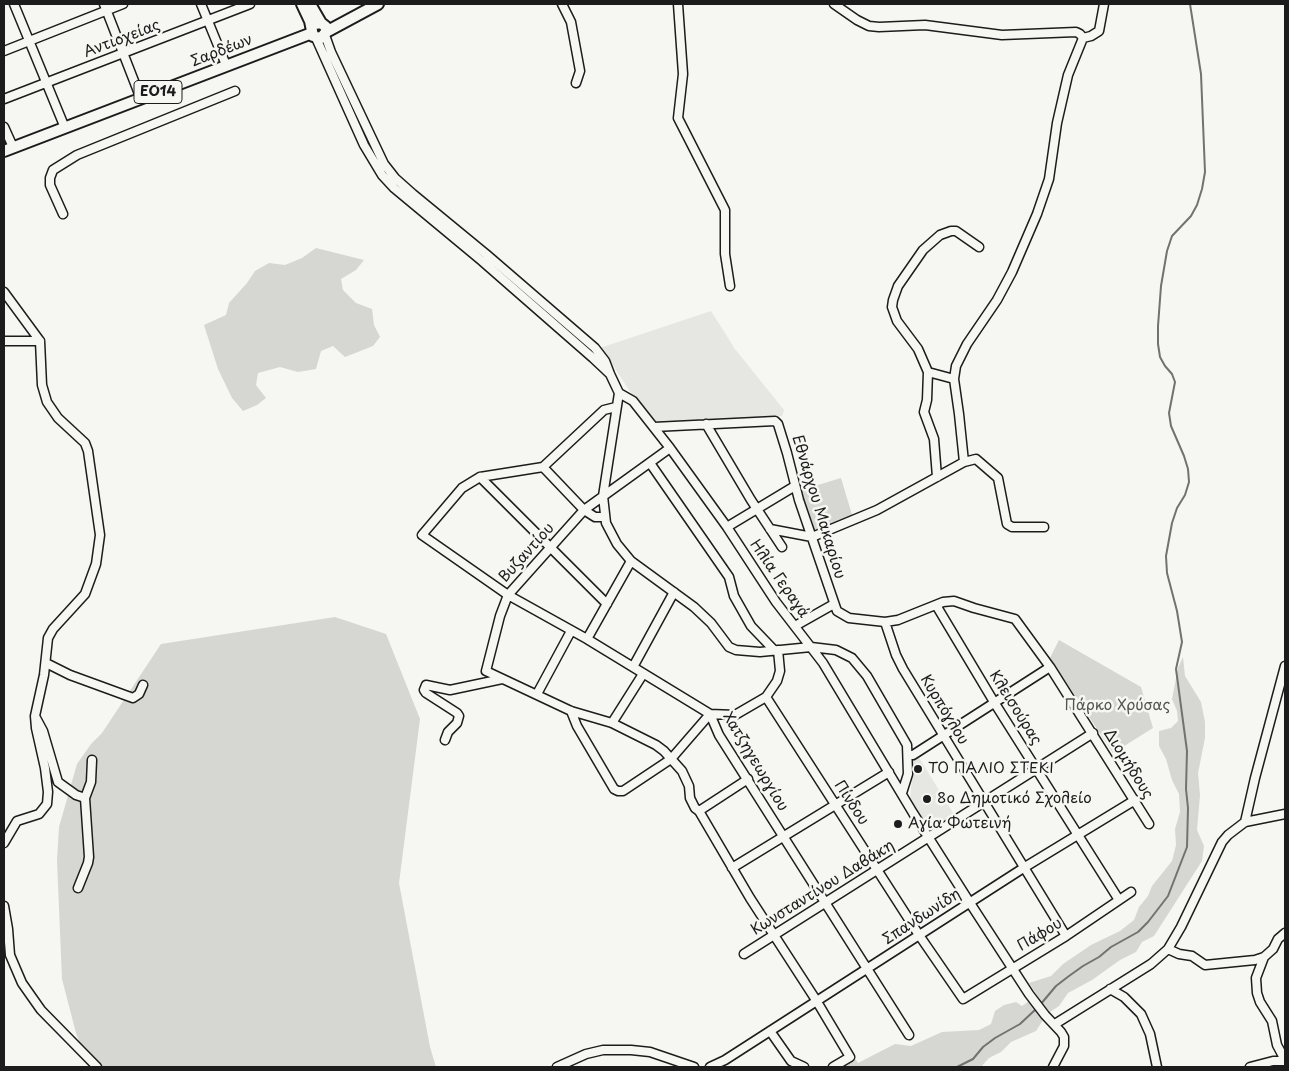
<!DOCTYPE html>
<html>
<head>
<meta charset="utf-8">
<style>
  body { margin:0 }
  #map { position:relative; width:1289px; height:1071px; overflow:hidden; background:#f6f6f2; font-family:"Playpen Sans",sans-serif }
  canvas { display:block }
  .frame { position:absolute; inset:0; border:5px solid #1c1c1c; pointer-events:none }
</style>
</head>
<body>
<div id="map">
<canvas width="1289" height="1071"></canvas>
<div class="frame"></div>
</div>
<script>
const context = document.querySelector('canvas').getContext('2d');
context.lineJoin = 'round';
function fillPath(path, color) {
  context.fillStyle = color;
  context.fill(path, 'evenodd');
}
function shape(rows) {
  const path = new Path2D();
  for (const r of rows) {
    path.moveTo(r[0], r[1]);
    for (let i = 2; i < r.length; i += 2) path.lineTo(r[i], r[i + 1]);
  }
  return path;
}
function trace(path, color, width, dash) {
  context.strokeStyle = color;
  context.lineWidth = width;
  context.lineCap = dash ? 'butt' : 'round';
  context.setLineDash(dash || []);
  context.stroke(path);
}
function write(font, color, halo, rows, align = 'center') {
  context.font = font + ' "Playpen Sans",sans-serif';
  context.lineWidth = 5;
  context.setLineDash([]);
  context.textBaseline = 'middle';
  context.strokeStyle = halo;
  context.fillStyle = color;
  for (const [text, x, y, turn = 0] of rows) {
    context.save();
    context.translate(x, y);
    context.rotate((+turn || 0) * Math.PI / 180);
    context.textAlign = isNaN(turn) ? turn : align;
    if (halo) context.strokeText(text, 0, 0);
    context.fillText(text, 0, 0);
    context.restore();
  }
}
fillPath(shape([
  [711,311,735,349,784,410,782,416,657,425,629,390,607,356,600,348],
  [918,756,955,816,928,833,910,804,913,760,914,757]
]), '#e6e6e2');
fillPath(shape([
  [316,248,364,260,356,270,341,279,343,290,356,303,372,309,374,325,380,337,373,346,345,357,333,346,321,351,316,369,298,372,280,367,258,373,256,385,266,398,257,405,243,411,232,398,218,369,204,325,226,315,229,303,247,283,255,271,269,263,285,265,302,258],
  [841,478,853,518,814,534,798,491],
  [335,617,386,634,420,719,399,883,430,1047,436,1067,89,1067,76,1033,62,979,57,860,59,827,77,764,91,744,102,733,161,644],
  [1059,640,1141,687,1153,728,1113,753,1050,658],
  [1183,657,1185,676,1201,702,1205,722,1205,738,1198,773,1200,795,1197,830,1204,846,1202,861,1154,936,1142,942,1136,952,1120,960,1092,980,1068,993,1059,1006,1050,1012,1045,1007,1029,983,1051,976,1063,964,1091,945,1120,931,1134,920,1139,907,1148,896,1152,886,1172,861,1176,845,1175,829,1180,812,1179,794,1172,780,1166,759,1159,746,1159,731,1171,728,1178,721,1177,711,1172,699,1178,668],
  [1029,1001,1043,1020,1036,1031,1011,1042,1001,1052,989,1058,981,1067,844,1067,854,1057,858,1063,895,1044,911,1046,942,1032,979,1030,991,1024,995,1011,1004,1005,1016,1002,1022,1006]
]), '#d6d6d2');
trace(shape([
  [1040,1005,1056,986,1069,976,1083,966,1099,957,1111,947,1138,932,1148,922,1168,896,1187,847,1188,808,1186,789,1187,751,1176,669,1182,642,1177,611,1167,573,1166,556,1172,523,1177,508,1185,495,1189,482,1188,469,1184,456,1171,426,1169,413,1175,382,1172,374,1165,366,1160,357,1158,344,1158,326,1161,286,1167,251,1172,236,1191,216,1197,205,1202,189,1205,172,1201,74,1190,4],
  [957,1067,973,1059,983,1047,995,1038,1020,1024,1036,1009]
]), '#727271', 2);
const minor = shape([
  [14,4,65,128],
  [104,4,141,99],
  [201,4,226,65],
  [562,4,571,22,580,71,576,83],
  [678,4,683,74,678,118,725,210,725,254,730,286],
  [834,4,857,20,869,26,879,27,925,25,1002,35,1076,32,1080,34,1083,38,1068,75,1057,123,1049,179,1037,214,1012,272,997,300,967,344,956,366,954,379,959,414,964,462],
  [325,35,331,52,384,164,395,178,413,194,486,254,595,348,605,361,610,374,619,393],
  [316,38,364,145,382,175,394,188,482,261,593,358,610,374],
  [1083,38,1091,36,1099,31,1104,4],
  [4,51,123,4],
  [4,99,250,4],
  [4,127,13,147],
  [63,214,50,185,50,178,53,170,77,155,235,91],
  [4,292,40,341],
  [4,341,40,341],
  [928,372,954,379],
  [619,393,633,401,670,448,727,527,776,602,823,663,913,813,970,903,1029,994,1045,1015,1061,1032,1064,1037,1064,1046,1053,1067],
  [619,393,603,496,606,523,617,544,631,561,694,607,711,623,729,647,736,650,760,652,811,647,836,650,852,658,867,676,907,745,908,774,902,793],
  [616,407,604,410,543,467,480,477,462,488,422,535,508,595,587,639,710,714,719,735,909,1035],
  [706,424,751,500,782,547],
  [654,427,775,421,778,424,787,453,799,500,837,611,849,618,885,622,898,620,943,602,954,601,974,608,1015,619,1050,667,1149,824],
  [670,448,584,510,508,595,500,616,486,671,571,711,612,723,656,745,664,751,682,771,689,786,690,798,695,808,699,811,750,898,816,1000,850,1057,833,1067],
  [650,463,729,577,734,596,751,626,774,650],
  [543,467,584,510,595,517,605,517],
  [480,477,607,604],
  [937,477,934,439,924,412,927,400,928,372,918,349,897,321,892,307,893,300,898,286,923,250,940,235,951,231,956,231,979,247],
  [727,527,795,486],
  [770,529,812,537],
  [812,537,877,510,964,462,976,459,998,478,1007,524,1012,527,1044,527],
  [936,605,994,702,1119,900],
  [885,622,896,655,903,669,1066,936],
  [795,626,834,604],
  [587,639,631,561],
  [46,663,70,675,133,698,139,694,143,685],
  [633,667,674,592],
  [537,694,571,631],
  [766,697,919,935,963,999,1066,936,1131,892],
  [571,711,577,726,614,789,618,791,623,791,671,759,710,714,735,715,766,697,777,681,780,671,778,650],
  [36,718,43,731,58,782,76,795,85,798],
  [612,723,643,674],
  [445,740,448,732,457,723,459,716,457,713,426,693,424,690,426,685,450,690,502,679],
  [908,755,913,755,1050,667],
  [699,811,748,779],
  [1245,822,1255,778,1285,666],
  [4,843,17,821,39,814,47,804,48,792,45,768,36,728,35,716,44,675,48,638,53,629,85,594,96,564,100,535,88,451,85,443,58,418,47,402,42,385,40,341],
  [732,868,889,772],
  [78,888,88,863,89,857,85,798,91,782,92,760],
  [4,906,8,929,10,955,22,983,41,1010,97,1067],
  [1168,949,1179,954,1192,956,1205,965,1255,960,1264,957,1273,949,1278,939,1285,933],
  [744,954,1093,733],
  [1264,957,1256,978,1257,993,1260,1002,1272,1021,1277,1045,1285,1060],
  [1110,989,1124,997,1141,1014,1150,1034,1157,1067],
  [1055,1024,1151,964,1168,949,1181,927,1222,842,1228,835,1245,822,1285,814],
  [770,1031,791,1061,804,1067],
  [557,1067,586,1054,603,1050,631,1050,650,1052,694,1067],
  [710,1067,725,1060,1025,867,1135,800],
  [1250,1067,1273,1061,1285,1061]
]);
const major = shape([
  [302,4,310,21,313,36,321,38,326,32,326,27,321,23,315,24,312,27],
  [310,4,321,23],
  [326,32,378,4],
  [4,151,312,33]
]);
trace(minor, '#1c1c1c', 11);
trace(major, '#1c1c1c', 14);
trace(minor, '#f6f6f2', 8);
trace(major, '#f6f6f2', 10);
for (const [x, y, r, color] of [
  [918,769,5,"#1c1c1c"],
  [927,799,5,"#1c1c1c"],
  [898,824,5,"#1c1c1c"]
]) {
  const dot = new Path2D();
  dot.arc(x, y, r, 0, 2 * Math.PI);
  context.fillStyle = color;
  context.fill(dot);
  trace(dot, '#f6f6f2', 2);
}
for (const [x, y, w] of [
  [158,92,48]
]) {
  const box = new Path2D();
  box.roundRect(x - w / 2, y - 11.5, w, 23, 4);
  context.fillStyle = '#f6f6f2';
  context.fill(box);
  trace(box, '#1c1c1c', 1);
}
write('bold 14px', '#1c1c1c', null, [
  ["ΕΟ14",158,92]
]);
write('15px', '#1c1c1c', '#f6f6f2', [
  ["Αντιοχείας",122,39,-21],
  ["Σαρδέων",222,51,-21],
  ["Εθνάρχου Μακαρίου",818,507,73],
  ["Βυζαντίου",527,553,-48],
  ["Ηλία Γεραγά",779,579,55],
  ["Κλεισούρας",1015,708,58],
  ["Κυρπόγλου",944,710,59],
  ["Χατζηγεωργίου",755,762,59],
  ["Διομήδους",1128,764,58],
  ["Πίνδου",851,803,57],
  ["Κωνσταντίνου Δαβάκη",823,888,-32],
  ["Σπανδωνίδη",922,917,-33],
  ["Πάφου",1040,935,-31]
]);
write('15px', '#545453', '#f6f6f2', [
  ["Πάρκο Χρύσας",1117,706]
]);
write('15px', '#1c1c1c', '#f6f6f2', [
  ["ΤΟ ΠΑΛΙΟ ΣΤΕΚΙ",928,769],
  ["8ο Δημοτικό Σχολείο",937,799],
  ["Αγία Φωτεινή",908,824]
], 'left');
</script>
</body>
</html>
